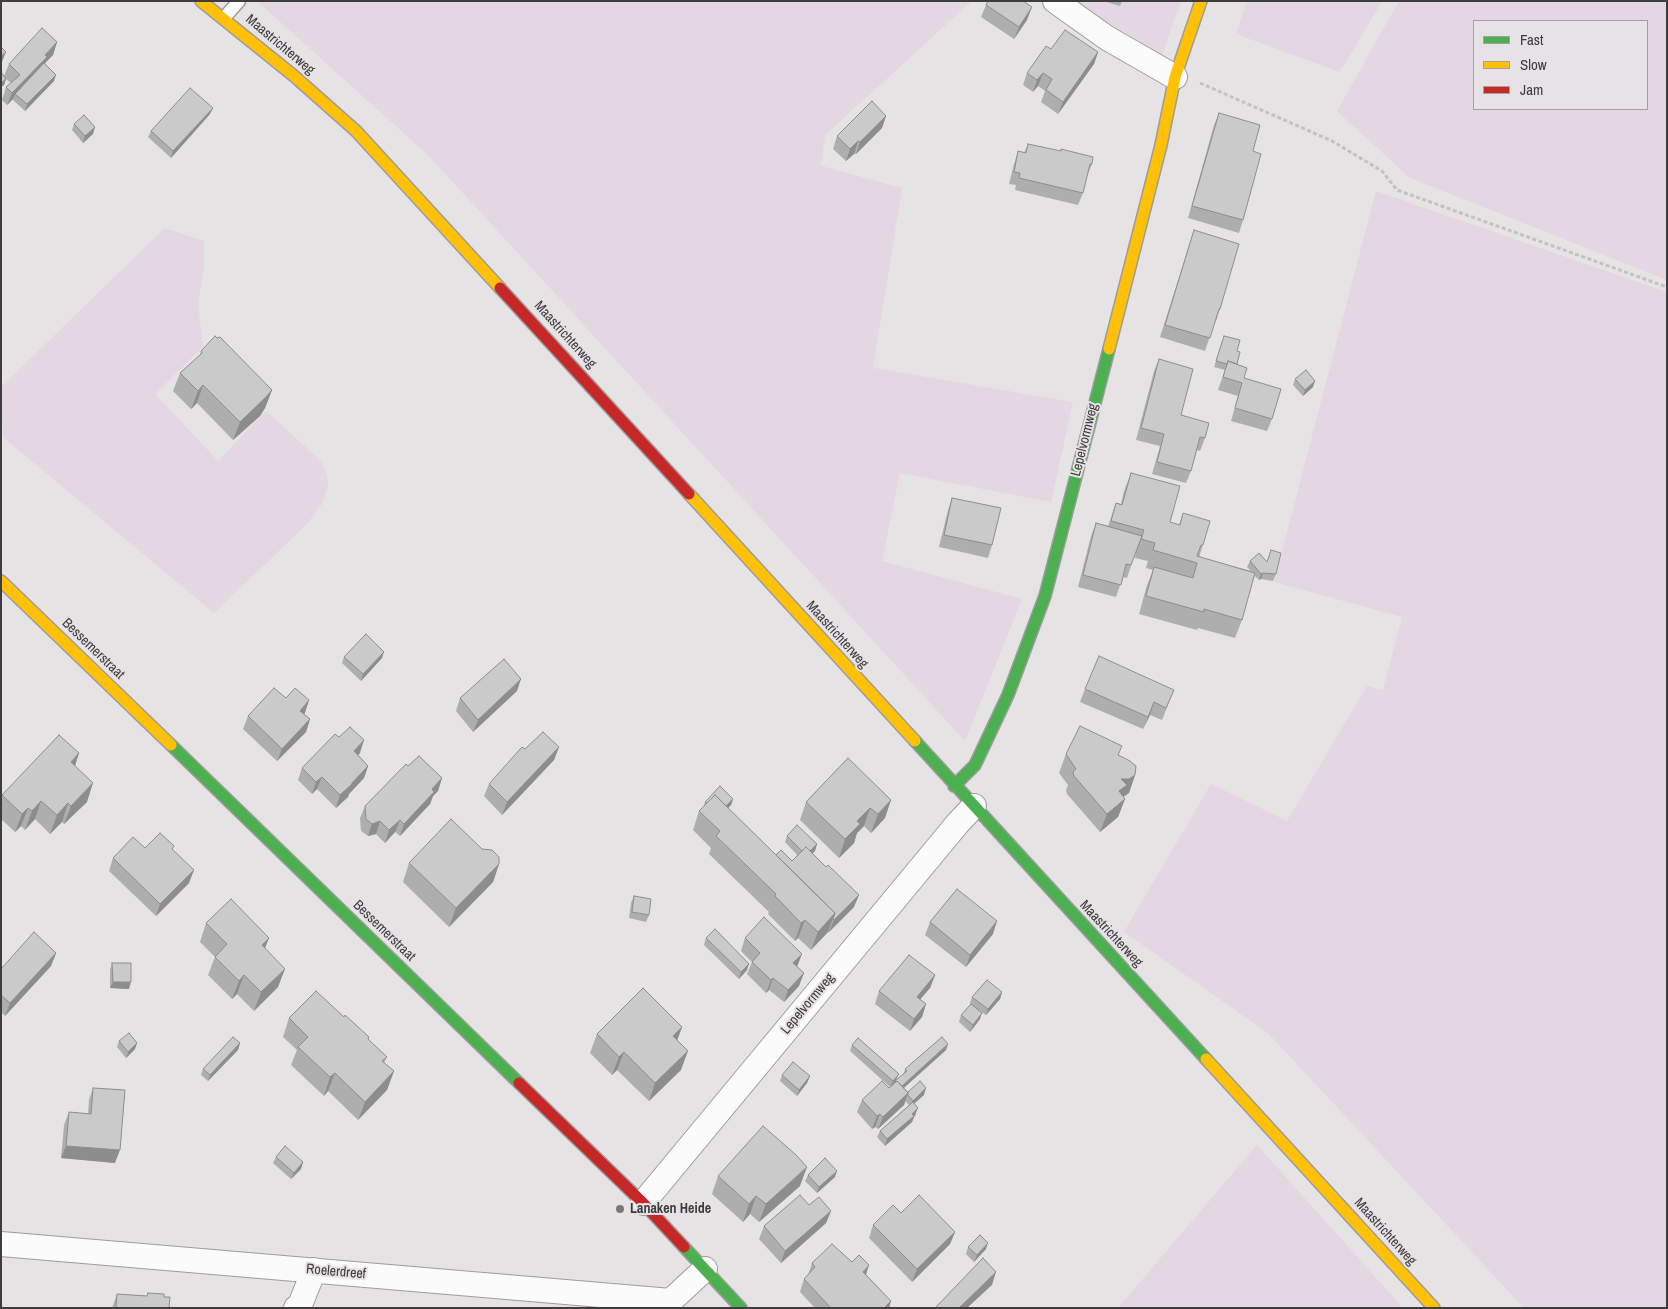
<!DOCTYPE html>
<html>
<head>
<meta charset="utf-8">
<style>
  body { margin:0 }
  #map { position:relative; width:1668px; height:1309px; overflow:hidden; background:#e5e3e4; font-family:"Archivo Narrow",sans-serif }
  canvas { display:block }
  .frame { position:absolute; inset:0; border:2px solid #3e3c3e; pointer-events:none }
  .legend { position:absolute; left:1473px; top:20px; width:175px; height:90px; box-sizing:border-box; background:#e6e2e5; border:1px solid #a3a0a2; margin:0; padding:6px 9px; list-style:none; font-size:15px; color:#3e3c3e }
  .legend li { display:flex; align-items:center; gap:10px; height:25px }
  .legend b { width:25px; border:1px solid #a3a0a2 }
</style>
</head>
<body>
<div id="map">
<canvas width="1668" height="1309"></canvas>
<div class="frame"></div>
<ul class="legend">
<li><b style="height:6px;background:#4caf50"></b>Fast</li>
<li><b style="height:6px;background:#ffc107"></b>Slow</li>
<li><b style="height:6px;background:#c62828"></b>Jam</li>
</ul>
</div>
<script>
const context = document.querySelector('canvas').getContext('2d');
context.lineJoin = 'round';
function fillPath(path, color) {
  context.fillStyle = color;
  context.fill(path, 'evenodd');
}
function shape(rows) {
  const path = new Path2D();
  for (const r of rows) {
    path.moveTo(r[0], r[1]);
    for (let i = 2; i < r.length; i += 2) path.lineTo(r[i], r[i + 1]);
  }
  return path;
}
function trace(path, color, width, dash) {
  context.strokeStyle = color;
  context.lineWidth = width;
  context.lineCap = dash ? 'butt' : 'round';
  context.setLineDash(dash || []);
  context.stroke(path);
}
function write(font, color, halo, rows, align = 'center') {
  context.font = font + ' "Archivo Narrow",sans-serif';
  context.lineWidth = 4;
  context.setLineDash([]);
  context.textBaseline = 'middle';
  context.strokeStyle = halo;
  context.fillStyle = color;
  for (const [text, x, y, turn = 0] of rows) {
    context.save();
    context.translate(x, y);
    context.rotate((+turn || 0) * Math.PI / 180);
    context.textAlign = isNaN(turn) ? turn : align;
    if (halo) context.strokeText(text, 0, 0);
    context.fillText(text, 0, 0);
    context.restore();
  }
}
fillPath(shape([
  [257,1,972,1,825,135,821,166,902,188,873,368,1073,402,1051,502,900,473,882,561,1022,599,965,741,429,156],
  [1075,1,1181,1,1162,55,1108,23],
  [1247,1,1382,1,1340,72,1236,34],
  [1399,1,1667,1,1667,280,1410,178,1337,111],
  [1647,21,1647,109,1474,109,1474,21],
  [1376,191,1667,292,1667,1308,1524,1308,1268,1033,1124,932,1211,784,1287,821,1367,686,1383,690,1402,617,1274,582],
  [165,228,204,241,204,266,198,304,203,347,155,394,218,461,266,411,320,460,327,475,328,485,322,504,306,525,214,613,3,437,1,387],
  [1257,1145,1403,1308,1118,1308]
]), '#e4d6e3');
const lane = shape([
  [224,18,239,1]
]);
const street = shape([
  [1055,1,1107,38,1175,77],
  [643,1203,958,823,974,806],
  [1,1244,671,1301],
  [296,1308,300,1305,314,1270],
  [663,1308,705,1269]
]);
const fast = shape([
  [915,741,1206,1059],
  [171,745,519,1083],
  [954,786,975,765,1008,695,1045,596,1109,349],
  [684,1247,741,1308]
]);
const slow = shape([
  [201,1,294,76,356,131,500,288],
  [1109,349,1161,145,1175,77,1201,1],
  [689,494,915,741],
  [1,581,171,745],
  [1206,1059,1434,1308]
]);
const jam = shape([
  [500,288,689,494],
  [519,1083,643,1203,684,1247]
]);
trace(lane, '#9e9c9d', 15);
trace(street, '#9e9c9d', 26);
trace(fast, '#9e9c9d', 14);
trace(slow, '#9e9c9d', 14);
trace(jam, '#9e9c9d', 14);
trace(shape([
  [1200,83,1332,141,1382,171,1397,190,1667,287]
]), '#c3c2c3', 3, [4, 2.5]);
trace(lane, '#fbfbfb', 12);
trace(street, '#fbfbfb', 24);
trace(fast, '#4caf50', 11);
trace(slow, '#ffc107', 11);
trace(jam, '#c62828', 11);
fillPath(shape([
  [1103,1,1122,1,1120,6],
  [986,5,1027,20,1014,39,981,17],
  [57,42,53,55,45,63,54,81,25,111,13,100,13,99,7,105,2,100,6,87,11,83,6,79,4,85,1,87,1,72,4,76,9,64],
  [1051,49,1098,52,1094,64,1058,114,1041,102,1045,91,1038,86,1033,92,1023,85,1027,73],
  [1219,113,1253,151,1243,220,1239,233,1188,218,1214,125],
  [210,114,171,158,148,137,151,131],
  [886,116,882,128,856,154,854,154,846,161,833,149,837,136],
  [74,124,93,134,83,143,72,130],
  [1028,144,1092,164,1087,176,1083,193,1078,205,1015,190,1016,185,1009,184,1014,164,1018,151,1024,153],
  [1194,230,1220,309,1216,321,1215,321,1205,351,1160,337],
  [1224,336,1237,351,1237,364,1244,378,1272,419,1267,431,1231,421,1238,396,1218,390,1225,370,1214,367],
  [201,351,272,390,265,408,260,416,233,440,197,403,191,409,173,391,180,373,200,355],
  [1159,359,1181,415,1205,438,1200,451,1197,450,1191,471,1186,483,1152,474,1160,446,1136,440,1154,371],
  [1295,379,1313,387,1303,396,1293,385],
  [1131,473,1170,522,1179,525,1183,513,1203,545,1199,557,1251,571,1247,567,1250,561,1267,562,1271,550,1276,574,1273,581,1261,579,1259,580,1254,575,1242,620,1235,638,1198,628,1197,630,1139,614,1147,585,1153,570,1146,568,1148,561,1135,558,1136,551,1127,578,1123,577,1116,597,1078,587,1091,536,1096,523,1108,526,1116,503,1121,504,1124,491],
  [952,498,992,545,988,558,939,547,948,510],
  [344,657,382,658,361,681,342,663],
  [1085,689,1174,690,1162,720,1150,715,1143,729,1080,702],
  [517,691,473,732,456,711,460,698],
  [286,698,309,700,304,714,310,719,306,732,277,761,243,729,248,716],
  [339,737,360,753,358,755,368,766,364,778,349,794,348,797,336,808,317,789,312,794,298,780,302,768],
  [559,747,554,760,502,815,484,796,489,784,525,749],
  [79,753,75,766,87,802,64,824,62,822,50,834,35,819,25,830,21,826,15,832,1,819,1,797,2,795],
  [1066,754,1118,755,1135,775,1129,793,1123,797,1125,799,1118,817,1100,832,1067,794,1066,790,1068,785,1059,773],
  [848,758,885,818,871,833,864,826,857,833,854,843,839,858,800,820,806,802],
  [408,766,442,778,438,791,433,796,430,804,400,836,395,832,385,843,376,834,368,836,361,831,360,818,365,806],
  [733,799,731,805,728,808,776,855,792,861,798,856,785,842,787,836,817,844,815,851,812,853,854,907,829,932,828,932,811,950,798,938,795,941,768,914,769,912,709,854,711,848,693,830,699,811,703,808,705,802],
  [145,848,173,850,189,883,156,916,109,871,113,858],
  [482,849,499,864,493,882,449,927,403,882,409,863],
  [634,896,649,915,646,922,629,918,631,903],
  [930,922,993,934,966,967,925,935],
  [206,923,265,949,278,987,254,1011,237,994,232,999,208,975,215,957,200,942],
  [706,938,747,970,739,979,704,945],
  [745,938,797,967,799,986,784,1002,769,990,766,993,747,974,752,962,741,951],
  [56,953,51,966,5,1016,1,1012,1,969],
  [112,963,129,989,110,988,110,970],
  [935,975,930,988,920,999,926,1004,922,1017,910,1031,875,1004,879,991],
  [1002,992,1000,999,986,1015,978,1010,980,1019,970,1032,959,1022,961,1015,971,1004,970,1003,972,997],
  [344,1017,387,1057,384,1063,394,1071,387,1090,358,1120,328,1091,324,1096,291,1065,297,1050,283,1037,289,1018],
  [682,1027,677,1041,681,1070,649,1101,617,1070,612,1075,590,1053,597,1034],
  [119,1041,137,1043,135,1049,126,1058,117,1047],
  [240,1043,238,1050,208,1081,201,1075,203,1069],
  [948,1044,946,1050,904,1088,908,1092,924,1095,914,1104,916,1115,914,1116,912,1122,885,1146,877,1137,880,1131,909,1105,905,1101,904,1105,878,1129,875,1127,872,1129,857,1112,862,1100,890,1087,850,1051,852,1045,896,1080,903,1075,905,1069],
  [782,1075,810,1076,807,1083,797,1096,780,1081],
  [93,1088,115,1163,61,1158,64,1125,69,1112,88,1114,89,1100],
  [276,1157,303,1162,301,1169,291,1179,273,1163],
  [808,1175,835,1177,817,1193,805,1181],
  [718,1176,800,1186,759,1222,750,1214,743,1222,712,1194],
  [809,1205,831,1211,826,1223,781,1263,759,1239,764,1226],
  [901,1213,955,1232,950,1244,912,1282,869,1238,873,1225],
  [968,1247,986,1249,974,1262,966,1254],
  [812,1263,866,1275,891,1301,889,1308,815,1308,800,1292,804,1279,808,1275],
  [148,1293,164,1297,169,1308,112,1308,117,1294,147,1296]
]), '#afaeaf');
fillPath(shape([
  [1032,7,1027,20,1014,39,1019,27],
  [57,42,53,55,15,94,13,99,7,105,12,93],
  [6,52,1,64,1,56],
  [1098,52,1094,64,1058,114,1063,102],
  [1043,73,1038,86,1033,92,1037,80],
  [56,75,54,81,25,111,27,104],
  [6,79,4,85,1,87,1,83],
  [213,108,210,114,171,158,173,151],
  [886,116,882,128,856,154,860,142],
  [95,127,93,134,83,143,85,136],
  [858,141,854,154,846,161,850,149],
  [1315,381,1313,387,1303,396,1305,390],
  [203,385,197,403,191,409,198,391],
  [272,390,265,408,260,416,233,440,240,422],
  [1263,573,1261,579,1259,580,1261,574],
  [384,652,382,658,361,681,363,674],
  [521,679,517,691,473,732,478,720],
  [309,700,305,713,296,723,300,711],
  [1154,702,1150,715,1143,729,1148,717],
  [310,719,306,732,277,761,282,749],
  [364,740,360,753,349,764,354,751],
  [559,747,554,760,502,815,507,802],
  [79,753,73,772,71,762],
  [368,766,364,778,349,794,348,797,336,808,340,795],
  [1135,775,1129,793,1122,798,1125,799,1118,817,1100,832,1107,814,1121,779],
  [322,777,317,789,312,794,316,782],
  [442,778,438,791,433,796,430,804,400,836,404,824,432,789],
  [93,783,87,802,64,824,71,806],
  [733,799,731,805,716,821,718,815],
  [891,800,885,818,871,833,878,814],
  [41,801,35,819,25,830,32,811],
  [68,803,62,822,50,834,57,815],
  [28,808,21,826,15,832,22,814],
  [870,808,864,826,857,833,854,843,839,858,845,839,857,821],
  [400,820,395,832,385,843,389,830],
  [380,821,376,834,368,836,372,824],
  [817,844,815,851,804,862,806,855],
  [499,864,493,882,449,927,456,908],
  [194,870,189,883,156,916,160,904],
  [859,895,854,907,829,932,834,920],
  [835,913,828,932,811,950,818,932],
  [805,920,798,938,795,941,801,923],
  [997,921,993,934,966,967,970,955],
  [269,938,262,956,262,945],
  [56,953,51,966,5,1016,10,1003],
  [802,954,797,967,793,963],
  [749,964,747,970,739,979,741,972],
  [285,969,278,987,254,1011,261,992],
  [804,973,799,986,784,1002,788,990],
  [244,975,237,994,232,999,239,981],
  [935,975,930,988,912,1009,917,997],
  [773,978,769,990,766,993,771,980],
  [113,982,131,982,129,989,110,988],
  [1002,992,1000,999,986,1015,988,1009],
  [926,1004,922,1017,910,1031,914,1019],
  [982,1013,980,1019,970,1032,973,1025],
  [682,1027,675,1046,673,1036],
  [137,1043,135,1049,126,1058,128,1052],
  [240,1043,238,1050,208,1081,210,1075],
  [948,1044,946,1050,898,1093,900,1087],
  [688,1051,681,1070,649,1101,655,1083],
  [624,1052,617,1070,612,1075,619,1057],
  [394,1071,387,1090,358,1120,365,1102],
  [335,1073,328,1091,324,1096,330,1077],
  [899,1074,896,1080,890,1087,893,1081],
  [810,1076,807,1083,797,1096,799,1090],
  [926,1088,924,1095,910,1107,913,1101],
  [908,1093,904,1105,878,1129,883,1117],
  [918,1108,912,1122,885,1146,887,1139],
  [880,1114,875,1127,872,1129,877,1116],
  [66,1146,120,1150,115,1163,61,1158],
  [303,1162,301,1169,291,1179,294,1173],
  [807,1167,800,1186,759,1222,766,1204],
  [837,1171,835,1177,817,1193,819,1187],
  [756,1196,750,1214,743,1222,749,1204],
  [831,1211,826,1223,781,1263,785,1251],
  [955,1232,950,1244,912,1282,917,1269],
  [988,1243,986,1249,974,1262,977,1255],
  [869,1265,865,1278,863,1272],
  [996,1272,992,1285,967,1308,959,1308],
  [891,1301,889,1308,884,1308]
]), '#8e8d8e');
const building = shape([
  [988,1,1023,1,1032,7,1019,27,986,5,988,1],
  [42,28,57,42,45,55,47,57,12,93,6,87,20,75,9,64,42,28],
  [1065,30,1098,52,1063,102,1046,90,1052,79,1043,73,1037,80,1027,73,1046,46,1051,49,1065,30],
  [1,47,6,52,1,56,1,47],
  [44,63,56,75,27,104,15,94,44,63],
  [1,72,6,79,1,83,1,72],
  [190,88,213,108,173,151,151,131,190,88],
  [872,101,886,116,860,142,858,141,850,149,837,136,872,101],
  [1219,113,1260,125,1253,151,1261,154,1243,220,1192,206,1219,113],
  [84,115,95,127,85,136,74,124,84,115],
  [1028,144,1061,151,1061,149,1093,157,1092,164,1090,164,1083,193,1019,178,1020,173,1014,172,1018,151,1026,153,1028,144],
  [1194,230,1239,244,1220,309,1219,309,1210,338,1165,325,1194,230],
  [215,336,217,338,220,337,272,390,266,397,240,422,203,385,198,391,180,373,202,353,201,351,215,336],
  [1224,336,1240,340,1237,351,1240,352,1237,364,1228,361,1227,364,1216,361,1224,336],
  [1159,359,1193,369,1181,415,1209,423,1205,438,1200,437,1191,471,1157,462,1164,434,1141,428,1159,359],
  [1228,361,1247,368,1244,378,1281,389,1272,419,1235,408,1242,383,1223,377,1228,361],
  [1306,370,1315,381,1305,390,1295,379,1306,370],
  [1131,473,1180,486,1170,522,1180,525,1183,513,1210,521,1203,545,1201,545,1197,556,1255,573,1242,620,1204,609,1204,612,1146,596,1154,567,1193,578,1197,563,1153,550,1155,543,1141,539,1144,530,1111,521,1116,503,1122,505,1131,473],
  [952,498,1001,508,992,545,944,535,952,498],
  [1096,523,1142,536,1131,565,1126,564,1121,585,1083,575,1096,523],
  [1271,550,1281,553,1276,574,1263,573,1261,574,1250,561,1259,553,1267,562,1271,550],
  [366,634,384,652,363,674,344,657,366,634],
  [1099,656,1174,690,1166,708,1154,702,1148,717,1085,689,1099,656],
  [504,659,521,679,478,720,460,698,504,659],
  [274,688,286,698,295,688,309,700,300,711,310,719,282,749,248,716,274,688],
  [1080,726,1122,746,1118,755,1130,761,1136,766,1135,775,1129,779,1121,779,1127,785,1119,791,1125,799,1107,814,1074,776,1073,772,1076,769,1066,754,1080,726],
  [350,727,364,740,354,751,368,766,352,783,352,784,340,795,322,777,316,782,302,768,335,734,339,737,350,727],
  [543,732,559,747,507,802,489,784,522,747,525,749,543,732],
  [59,735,79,753,71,762,93,783,71,806,68,803,57,815,41,801,32,811,28,808,22,814,2,795,59,735],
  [419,756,442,778,432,789,434,792,404,824,400,820,389,830,380,821,372,824,366,819,365,806,406,764,408,766,419,756],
  [848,758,891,800,878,814,870,808,857,821,860,824,845,839,806,802,848,758],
  [720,786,733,799,726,806,715,795,707,803,705,802,720,786],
  [715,795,835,913,818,932,805,920,801,923,775,896,776,894,716,836,720,831,699,811,715,795],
  [451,819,482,849,492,850,499,857,499,864,456,908,409,863,451,819],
  [797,825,817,844,810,851,806,847,802,851,787,836,797,825],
  [160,833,174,846,172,849,194,870,160,904,113,858,133,837,145,848,160,833],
  [806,847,826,867,828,865,859,895,834,920,833,919,835,913,776,855,781,850,792,861,806,847],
  [957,889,997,921,970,955,930,922,957,889],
  [634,896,651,899,649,915,632,912,634,896],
  [231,899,269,938,262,945,285,969,261,992,244,975,239,981,215,957,227,944,206,923,231,899],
  [764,917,802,954,793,963,804,973,788,990,773,978,771,980,752,962,760,953,745,938,764,917],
  [715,929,749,964,741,972,706,938,715,929],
  [34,932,56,953,10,1003,1,995,1,969,34,932],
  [909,955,935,975,917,997,926,1004,914,1019,879,991,909,955],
  [112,963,131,963,131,982,113,982,112,963],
  [987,980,1002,992,988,1009,972,997,987,980],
  [643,988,682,1027,673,1036,688,1051,655,1083,624,1052,619,1057,597,1034,643,988],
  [316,991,344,1017,345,1015,369,1037,368,1039,387,1057,382,1061,394,1071,365,1102,335,1073,330,1077,298,1047,308,1037,289,1018,316,991],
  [971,1004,982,1013,973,1025,961,1015,971,1004],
  [129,1033,137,1043,128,1052,119,1041,129,1033],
  [233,1037,240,1043,210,1075,203,1069,233,1037],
  [942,1037,948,1044,902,1086,897,1081,896,1082,895,1081,907,1071,905,1069,942,1037],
  [858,1038,899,1074,893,1081,852,1045,858,1038],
  [793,1062,810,1076,799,1090,782,1075,793,1062],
  [882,1081,889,1088,897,1081,908,1093,883,1117,880,1114,877,1116,862,1100,882,1081],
  [920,1081,926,1088,913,1101,908,1095,908,1092,920,1081],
  [93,1088,125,1090,120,1150,66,1146,69,1112,91,1114,93,1088],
  [913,1102,918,1108,912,1114,914,1116,887,1139,880,1131,913,1102],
  [763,1126,795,1154,807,1167,766,1204,756,1196,749,1204,718,1176,763,1126],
  [285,1146,303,1162,294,1173,276,1157,285,1146],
  [825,1158,837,1171,819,1187,808,1175,825,1158],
  [800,1195,809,1205,819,1197,831,1211,785,1251,764,1226,800,1195],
  [919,1195,955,1232,917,1269,873,1225,893,1205,901,1213,919,1195],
  [980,1235,988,1243,977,1255,968,1247,980,1235],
  [832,1244,852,1262,859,1255,869,1265,863,1272,891,1301,884,1308,831,1308,804,1279,815,1267,812,1263,832,1244],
  [983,1258,996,1272,959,1308,935,1308,983,1258],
  [148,1293,164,1294,164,1297,170,1297,169,1308,116,1308,117,1294,147,1296,148,1293]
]);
fillPath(building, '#cbcacb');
trace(building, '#8e8d8e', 1);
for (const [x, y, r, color] of [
  [620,1209,5,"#787678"]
]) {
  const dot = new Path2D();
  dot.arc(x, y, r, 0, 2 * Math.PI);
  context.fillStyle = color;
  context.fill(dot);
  trace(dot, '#e6e2e5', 2);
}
write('14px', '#3e3c3e', '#e6e2e5', [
  ["Maastrichterweg",280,45,40],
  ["Maastrichterweg",565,335,48],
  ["Lepelvormweg",1085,440,-76],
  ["Maastrichterweg",837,635,48],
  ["Bessemerstraat",93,649,44],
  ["Bessemerstraat",384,931,44],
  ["Maastrichterweg",1111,934,47],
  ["Lepelvormweg",808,1004,-50],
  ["Maastrichterweg",1385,1232,48],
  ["Roelerdreef",336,1272,5]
]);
write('bold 14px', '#3e3c3e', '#e6e2e5', [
  ["Lanaken Heide",630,1209]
], 'left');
</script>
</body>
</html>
